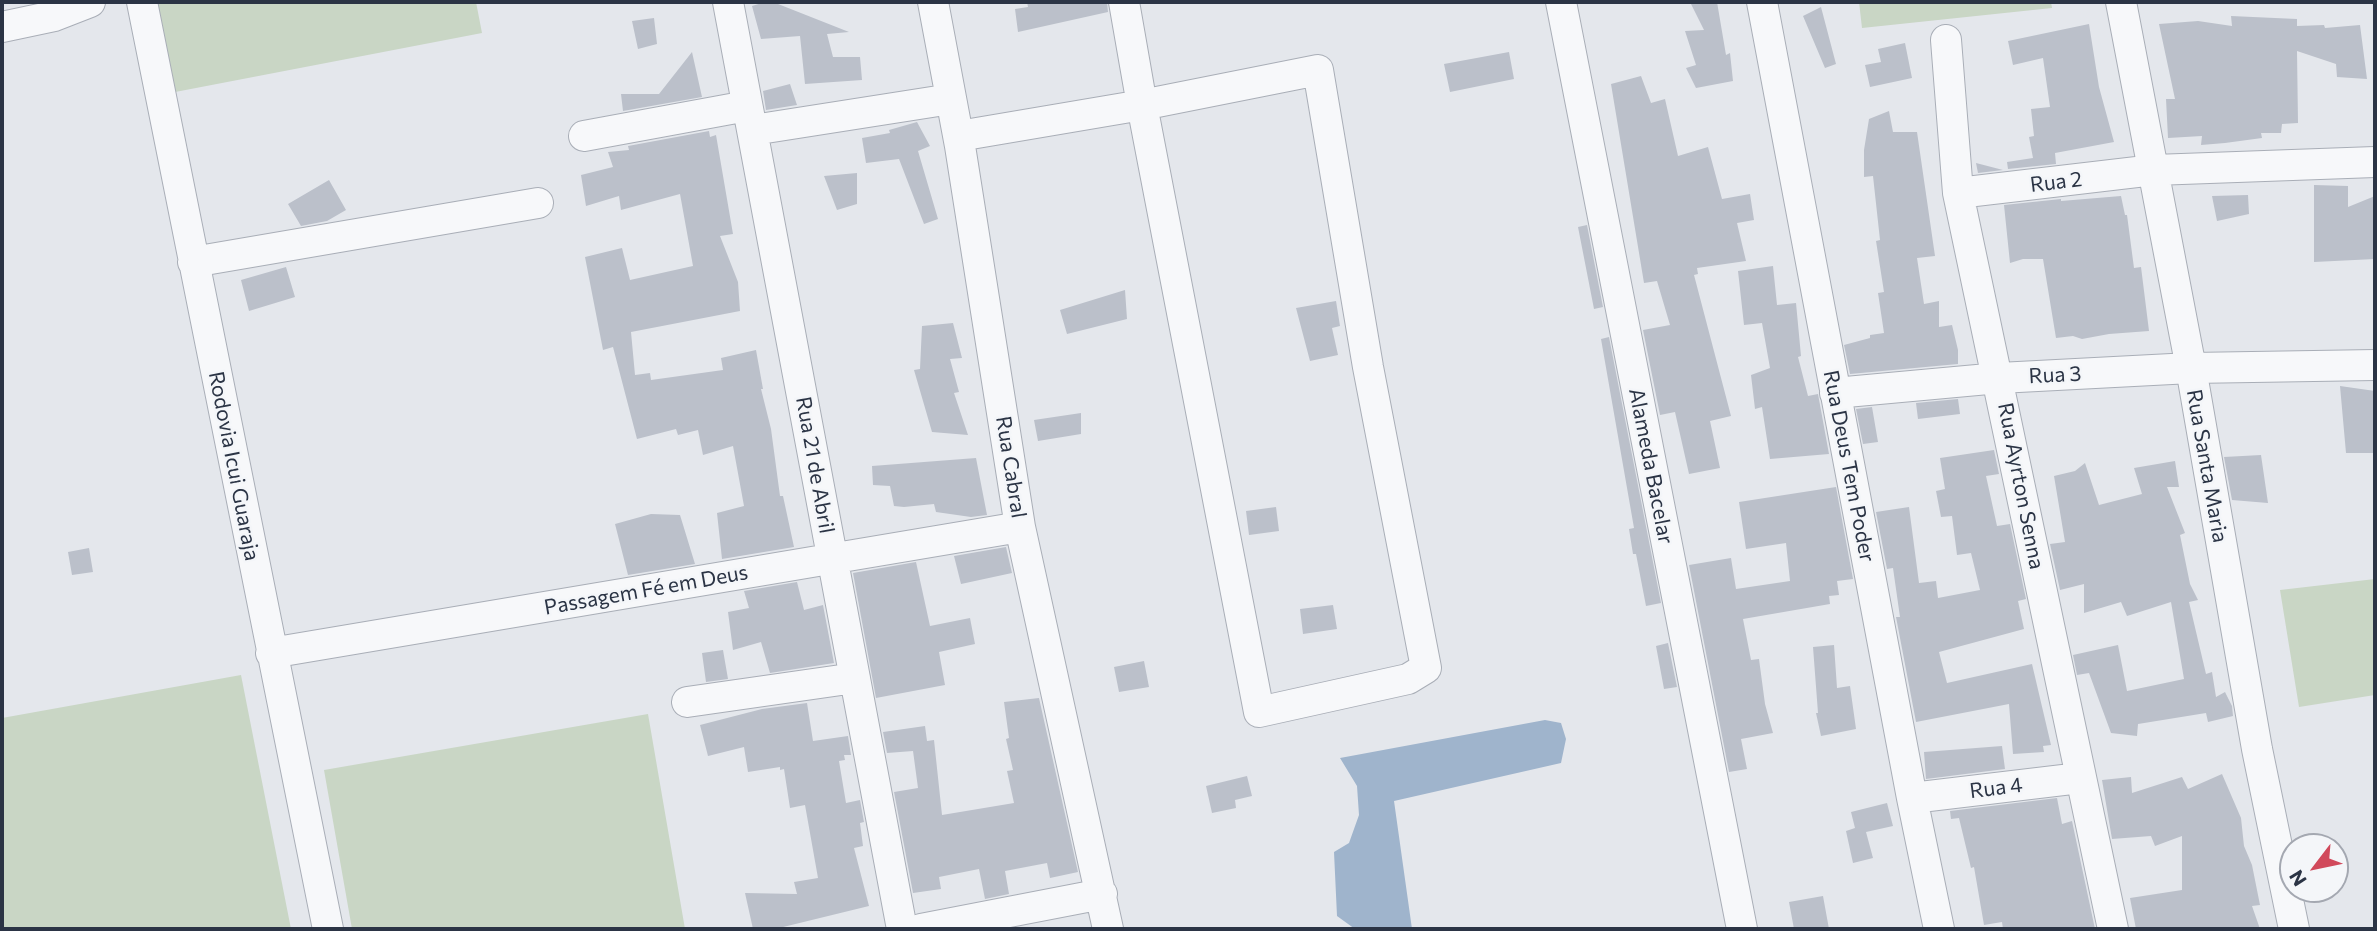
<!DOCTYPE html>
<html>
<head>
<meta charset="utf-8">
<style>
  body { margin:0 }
  #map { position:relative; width:2377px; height:931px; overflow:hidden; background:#e4e7ec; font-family:Commissioner,sans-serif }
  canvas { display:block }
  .frame { position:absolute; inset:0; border:4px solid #2b3445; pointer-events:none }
  .north { position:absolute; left:2279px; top:833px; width:70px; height:70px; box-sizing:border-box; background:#f4f6f9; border:2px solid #a4a8b1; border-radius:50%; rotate:238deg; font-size:19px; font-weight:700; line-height:28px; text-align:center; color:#2b3445 }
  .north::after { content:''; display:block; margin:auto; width:24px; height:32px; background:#d1495b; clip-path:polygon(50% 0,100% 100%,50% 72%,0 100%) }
</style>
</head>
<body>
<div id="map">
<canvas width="2377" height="931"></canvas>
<div class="frame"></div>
<div class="north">N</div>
</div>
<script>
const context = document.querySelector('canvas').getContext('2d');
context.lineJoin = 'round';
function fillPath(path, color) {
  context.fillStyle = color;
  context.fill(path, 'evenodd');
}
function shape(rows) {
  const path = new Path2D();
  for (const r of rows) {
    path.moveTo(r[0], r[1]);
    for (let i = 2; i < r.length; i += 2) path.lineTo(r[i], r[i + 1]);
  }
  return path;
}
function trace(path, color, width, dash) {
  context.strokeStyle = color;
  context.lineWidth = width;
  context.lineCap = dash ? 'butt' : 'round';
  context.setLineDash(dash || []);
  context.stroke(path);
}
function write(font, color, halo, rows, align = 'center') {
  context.font = font + ' Commissioner,sans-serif';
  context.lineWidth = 5;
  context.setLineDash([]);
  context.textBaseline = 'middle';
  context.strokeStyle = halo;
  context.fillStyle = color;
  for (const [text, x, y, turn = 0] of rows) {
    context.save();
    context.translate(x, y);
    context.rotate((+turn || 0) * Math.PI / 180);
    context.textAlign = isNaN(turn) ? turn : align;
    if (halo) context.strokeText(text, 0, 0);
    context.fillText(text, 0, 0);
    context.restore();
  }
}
fillPath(shape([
  [151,2,476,2,482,33,170,93],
  [1859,2,2051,2,2052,8,1862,28],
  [2375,579,2375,695,2299,707,2280,590],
  [241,675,291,929,2,929,2,718],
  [648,714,685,929,352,929,324,770]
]), '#c9d6c5');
fillPath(shape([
  [1545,720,1561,723,1566,739,1561,763,1394,801,1412,929,1355,929,1337,916,1334,852,1349,843,1359,815,1357,786,1340,758]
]), '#9fb4cc');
fillPath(shape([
  [765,2,773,2,849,32,827,34,833,57,860,57,862,80,805,84,800,36,761,39,752,6],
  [1027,2,1107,2,1108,12,1018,32,1015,9,1028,7],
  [1690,2,1717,2,1726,55,1730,53,1733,81,1696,88,1686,68,1696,65,1685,31,1704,30],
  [1821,7,1836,64,1825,68,1803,16],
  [2231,16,2297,19,2297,26,2324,25,2325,28,2360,25,2367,79,2337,77,2336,64,2297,51,2298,123,2282,124,2281,133,2261,133,2262,138,2225,143,2201,145,2202,136,2168,138,2166,99,2175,99,2159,24,2198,21,2232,26],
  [654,18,657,44,638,49,632,21],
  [2089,24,2099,87,2114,142,2055,153,2056,164,2008,169,2007,162,2033,158,2029,137,2034,136,2031,109,2050,107,2043,58,2013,65,2008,41],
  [1905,43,1912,78,1870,87,1865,65,1881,62,1878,49],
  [692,52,702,97,623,111,621,94,659,94],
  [1509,52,1514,79,1450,92,1444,64],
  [1641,76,1651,103,1665,99,1678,156,1708,147,1722,199,1750,194,1754,220,1737,223,1746,261,1697,268,1698,274,1694,275,1731,416,1710,421,1720,468,1689,474,1675,412,1660,415,1643,330,1670,325,1657,281,1644,283,1611,84],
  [790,84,797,105,766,110,763,91],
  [1889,111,1893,132,1917,132,1935,256,1917,258,1924,304,1939,301,1939,327,1952,325,1958,350,1958,364,1850,374,1844,345,1870,338,1870,335,1884,333,1878,293,1884,292,1876,241,1880,240,1873,176,1864,177,1864,150,1869,119],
  [917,122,930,146,918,151,938,219,924,224,899,159,866,163,862,138,890,133,889,130],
  [709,131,710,137,716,135,733,234,720,236,738,282,740,311,631,332,635,375,650,373,651,380,723,370,721,358,756,350,763,389,761,389,771,429,780,496,783,496,794,547,722,559,717,513,744,506,733,446,703,455,698,430,678,435,676,429,637,439,613,347,603,350,585,257,622,248,630,280,693,266,680,194,621,210,619,196,586,206,581,175,613,167,608,152,629,150,628,146],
  [1976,163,2003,170,1978,173],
  [857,173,857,204,837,210,824,176],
  [329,180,346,210,327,221,301,226,288,204],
  [2314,185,2348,186,2348,207,2375,196,2375,259,2314,262],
  [2248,195,2249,214,2217,221,2212,196],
  [2121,196,2125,215,2127,215,2134,268,2141,267,2149,331,2109,334,2082,339,2073,336,2056,338,2043,259,2023,259,2010,263,2004,205,2061,199,2061,201],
  [1587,225,1603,307,1594,309,1578,227],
  [1773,266,1777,305,1796,303,1801,356,1798,357,1808,396,1818,394,1829,454,1770,459,1762,407,1755,409,1751,375,1770,368,1762,323,1744,325,1738,271],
  [286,267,295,297,249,311,241,280],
  [1125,290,1127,319,1067,334,1060,310],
  [1336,301,1340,326,1332,328,1338,355,1310,361,1296,308],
  [953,323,962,358,950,359,959,392,954,393,968,435,932,432,914,370,920,369,922,326],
  [1609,337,1661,603,1646,606,1636,554,1633,554,1629,529,1634,528,1601,339],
  [2340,386,2375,391,2375,453,2346,453],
  [1958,399,1960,414,1918,419,1916,403],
  [1872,407,1878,442,1863,444,1856,409],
  [1081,413,1081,434,1038,441,1034,420],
  [1994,450,1999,474,1986,476,1997,526,2010,524,2026,599,2018,601,2024,629,1939,652,1947,683,2032,664,2051,745,2043,746,2044,752,2013,754,2009,704,1916,722,1896,617,1900,617,1893,568,1887,569,1876,512,1909,507,1919,583,1936,581,1938,598,1980,590,1971,553,1957,555,1952,516,1941,517,1936,491,1945,489,1940,458],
  [2261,455,2268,503,2232,500,2224,457],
  [976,458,987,515,971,517,936,512,934,504,904,507,894,506,890,486,873,485,872,466],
  [2175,461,2179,487,2167,487,2185,533,2180,535,2190,584,2198,600,2189,602,2206,674,2212,672,2216,697,2225,692,2232,706,2233,716,2208,722,2206,713,2138,724,2137,736,2111,733,2089,673,2077,675,2073,655,2118,645,2127,691,2184,679,2171,602,2127,616,2121,602,2084,613,2084,584,2060,590,2050,544,2065,542,2054,476,2075,471,2085,463,2099,505,2142,494,2134,468],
  [1836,487,1853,579,1837,581,1839,595,1829,596,1830,604,1743,619,1751,660,1759,659,1765,704,1773,733,1741,739,1747,769,1729,772,1689,565,1731,558,1736,589,1790,581,1786,543,1746,549,1739,502],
  [1276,507,1279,531,1249,535,1246,511],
  [651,514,680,515,695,564,628,575,615,524],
  [1006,547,1012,573,961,584,954,556],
  [89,548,93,572,72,575,68,552],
  [916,562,930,626,970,618,975,644,939,652,945,685,876,698,853,573],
  [797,582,804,610,823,605,834,663,770,673,761,642,733,650,728,612,749,608,744,591],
  [1333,605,1337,629,1303,634,1300,609],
  [1668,643,1677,687,1664,689,1656,646],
  [1834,645,1837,688,1850,686,1856,729,1821,736,1816,713,1818,713,1813,647],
  [723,650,728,679,706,682,702,653],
  [1144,661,1149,687,1119,692,1114,667],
  [1039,698,1078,872,1050,878,1047,863,1005,871,1009,894,985,899,979,869,939,877,941,889,913,893,894,792,918,788,913,751,887,753,883,732,925,726,927,741,934,740,942,815,1014,803,1007,771,1013,770,1006,739,1009,738,1004,702],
  [807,703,813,741,848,736,851,755,844,755,845,760,839,761,846,803,860,800,864,822,860,823,863,846,854,848,869,906,775,929,753,929,745,893,797,894,794,882,818,878,805,805,790,808,784,769,780,770,780,767,748,772,744,747,708,756,700,725,762,709],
  [2002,746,2005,769,1926,779,1924,752],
  [2222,774,2241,818,2244,846,2252,865,2260,905,2252,906,2260,929,2136,929,2130,898,2182,890,2182,836,2155,846,2151,836,2112,839,2102,780,2131,777,2132,793,2182,777,2188,789],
  [1247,776,1252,796,1235,800,1236,808,1212,813,1206,786],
  [2057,798,2062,824,2072,821,2095,929,2003,929,2002,922,1984,925,1974,867,1971,868,1959,818,1951,819,1950,811],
  [1887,803,1893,826,1866,832,1873,858,1853,863,1846,831,1855,828,1851,812],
  [1823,896,1829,929,1794,929,1789,902]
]), '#bbc0ca');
const minor = shape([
  [142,2,328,929],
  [728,2,902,929],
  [933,2,960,146,1020,527,1108,929],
  [1561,2,1742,929],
  [1762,2,1912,798,1939,929],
  [2121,2,2191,368,2257,749,2294,929],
  [2,27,54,16,90,2],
  [1946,40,1958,193,2113,929],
  [753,130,951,99],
  [584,136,747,106],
  [959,136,1142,105,1318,70,1368,367,1426,668,1408,679,1259,712,1142,105,1124,2],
  [1958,193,2154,170,2375,162],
  [193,262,538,203],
  [1835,393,1999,378,2191,368,2375,365],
  [271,653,1020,527],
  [687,702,855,678],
  [1912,798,2080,778],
  [921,929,1102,894]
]);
trace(minor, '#a9aeb7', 32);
trace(minor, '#f7f8fa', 30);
write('21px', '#2b3445', '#f4f6f9', [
  ["Rua 2",2056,182,-7],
  ["Rua 3",2055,375,-3],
  ["Rua 21 de Abril",815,465,80],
  ["Rodovia Icui Guaraja",234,466,79],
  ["Alameda Bacelar",1651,466,79],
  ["Rua Deus Tem Poder",1849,466,79],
  ["Rua Santa Maria",2207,466,80],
  ["Rua Cabral",1011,467,81],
  ["Rua Ayrton Senna",2021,486,79],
  ["Passagem Fé em Deus",646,590,-10],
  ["Rua 4",1996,788,-7]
]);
</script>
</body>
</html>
